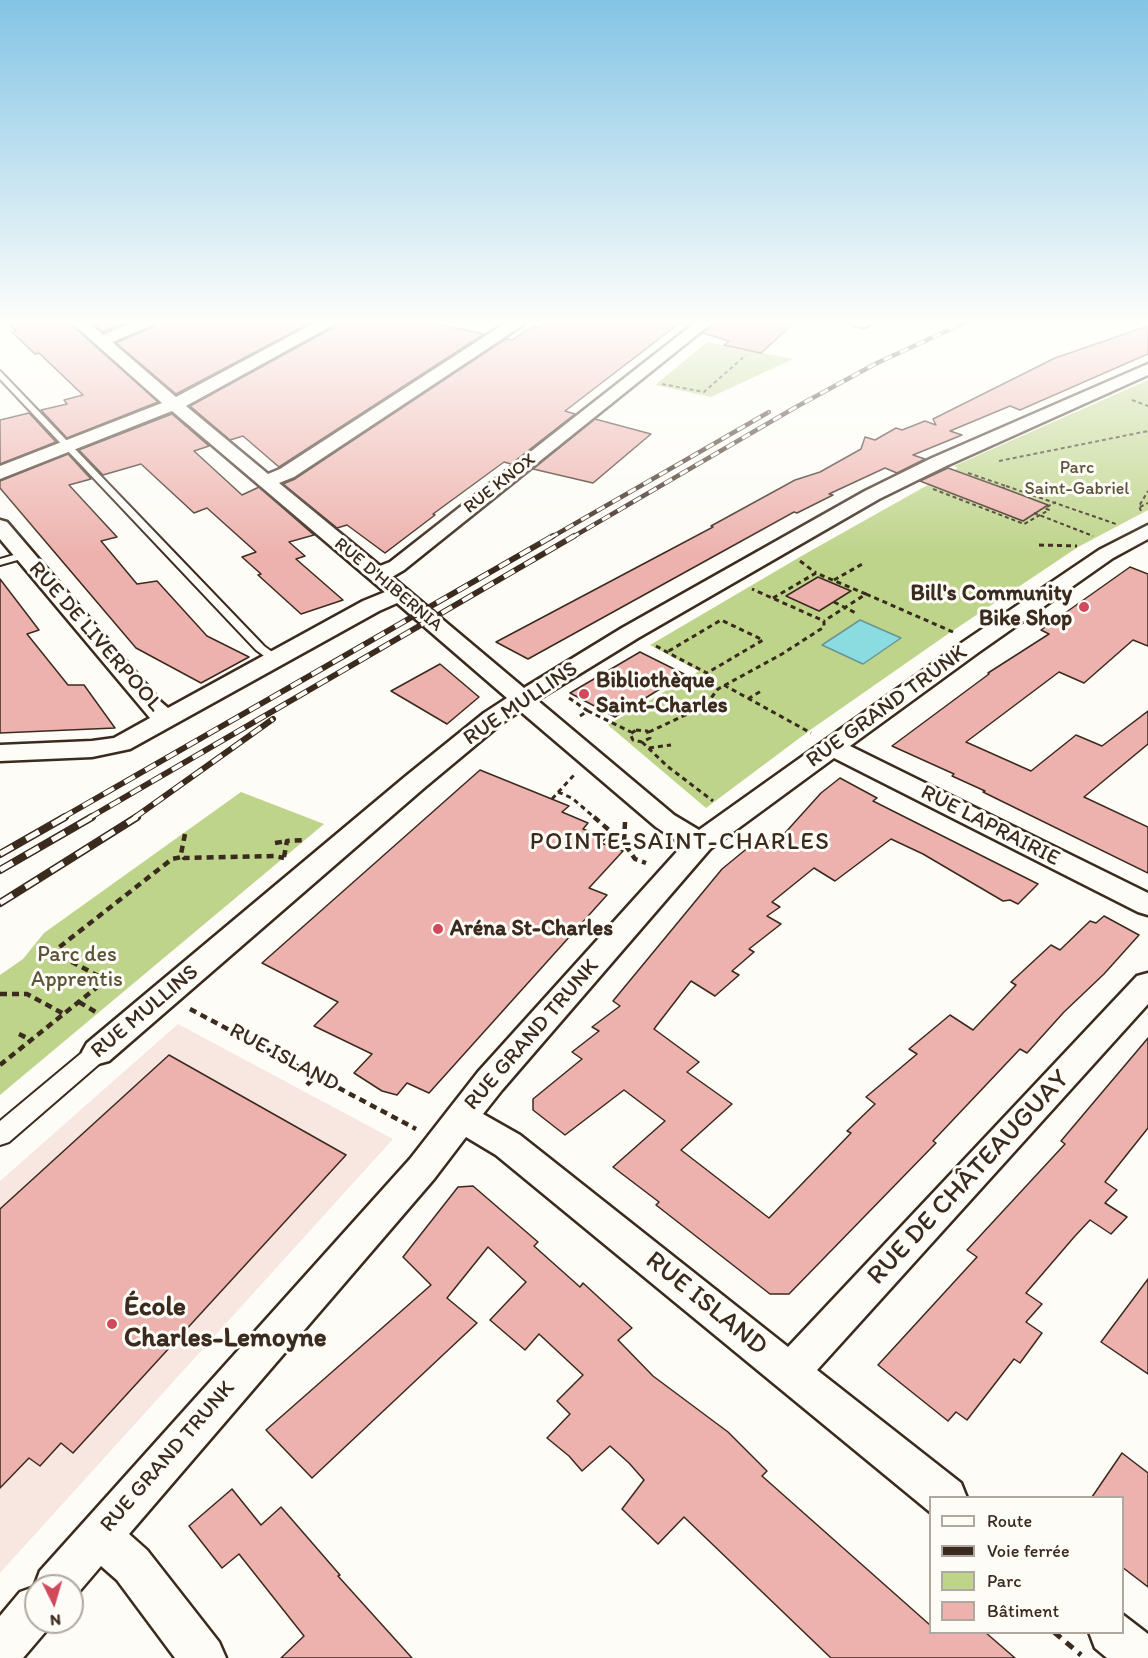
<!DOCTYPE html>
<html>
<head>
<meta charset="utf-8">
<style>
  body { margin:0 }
  #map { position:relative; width:1148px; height:1658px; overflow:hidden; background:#fdfcf7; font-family:Itim,sans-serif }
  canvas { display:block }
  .legend { position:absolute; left:929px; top:1496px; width:195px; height:138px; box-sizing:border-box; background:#fdfcf7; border:2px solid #afa8a0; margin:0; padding:8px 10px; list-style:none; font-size:18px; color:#3b2a1e }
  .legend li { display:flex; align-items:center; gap:12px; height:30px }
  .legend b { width:30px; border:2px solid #afa8a0 }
  .north { position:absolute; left:24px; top:1574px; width:60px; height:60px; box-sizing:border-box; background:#fdfcf7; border:2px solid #afa8a0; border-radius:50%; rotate:175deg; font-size:16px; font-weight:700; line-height:24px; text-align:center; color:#3b2a1e }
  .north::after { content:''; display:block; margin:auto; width:21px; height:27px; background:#d1495b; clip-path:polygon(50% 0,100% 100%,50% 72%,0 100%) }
</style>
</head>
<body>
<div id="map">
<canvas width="1148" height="1658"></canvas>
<ul class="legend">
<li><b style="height:8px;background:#fdfcf7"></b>Route</li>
<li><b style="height:8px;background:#3b2a1e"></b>Voie ferrée</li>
<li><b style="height:16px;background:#bed48a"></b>Parc</li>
<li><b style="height:16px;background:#eeb2ae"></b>Bâtiment</li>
</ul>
<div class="north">N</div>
</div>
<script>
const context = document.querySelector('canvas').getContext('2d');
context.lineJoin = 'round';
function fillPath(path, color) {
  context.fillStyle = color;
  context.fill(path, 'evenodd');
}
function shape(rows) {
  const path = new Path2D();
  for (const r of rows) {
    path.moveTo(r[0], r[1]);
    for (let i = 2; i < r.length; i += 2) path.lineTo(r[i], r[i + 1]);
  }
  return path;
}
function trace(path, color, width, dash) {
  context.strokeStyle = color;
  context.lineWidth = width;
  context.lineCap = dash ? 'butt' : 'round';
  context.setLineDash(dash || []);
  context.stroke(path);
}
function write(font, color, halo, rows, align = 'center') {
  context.font = font + ' Itim,sans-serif';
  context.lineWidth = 6;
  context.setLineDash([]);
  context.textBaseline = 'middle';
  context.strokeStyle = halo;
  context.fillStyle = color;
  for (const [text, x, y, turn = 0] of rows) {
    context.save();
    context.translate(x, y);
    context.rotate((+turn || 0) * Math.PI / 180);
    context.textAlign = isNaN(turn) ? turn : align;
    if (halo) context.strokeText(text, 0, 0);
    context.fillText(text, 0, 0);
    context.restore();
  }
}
fillPath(shape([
  [178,1024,393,1139,0,1573,0,1181]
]), '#f8e6e1');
fillPath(shape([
  [707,342,793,359,711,397,655,385],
  [1148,380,1148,510,1078,547,945,636,813,728,706,808,608,725,699,671,650,645,805,554,958,468,954,466],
  [241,792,324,824,0,1095,0,975,23,959,44,933]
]), '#bed48a');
const water = shape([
  [860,620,901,638,863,664,822,645,860,620]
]);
fillPath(water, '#8bdce1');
trace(water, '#6b9593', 1.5);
const building = shape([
  [8,322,69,322,158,402,67,438,41,410,67,404,64,400,83,395,39,353,35,354,12,332,16,331,8,322],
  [91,322,129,322,103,332,91,322],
  [156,322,312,322,176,394,116,343,153,327,156,322],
  [337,322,428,322,484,334,279,467,243,436,230,440,190,406,334,327,337,322],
  [548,322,681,322,565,411,575,414,511,464,504,462,433,514,435,515,385,553,347,525,337,528,283,484,295,479,506,339,512,340,533,326,539,327,548,322],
  [715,322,795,322,761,353,724,345,729,341,703,333,715,322],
  [1148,326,1148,354,1020,410,1010,406,950,431,962,435,913,455,925,459,897,473,885,468,829,494,833,495,797,513,794,512,528,659,496,642,713,527,711,526,795,480,820,472,861,449,865,437,875,440,896,428,902,430,925,421,936,425,933,419,1055,358,1148,326],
  [29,413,56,442,0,464,0,420,29,413],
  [172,414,209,446,194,451,242,495,259,487,314,535,289,542,305,556,296,559,343,600,301,614,258,575,261,574,242,557,256,552,207,508,194,513,141,464,103,475,79,450,172,414],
  [595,419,651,434,593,483,533,469,595,419],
  [68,454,91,479,69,485,117,537,101,541,137,584,157,581,207,636,249,657,201,683,136,648,0,488,0,481,68,454],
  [948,468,1003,488,1048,505,1023,521,920,481,948,468],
  [1130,567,1148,574,1148,646,1133,640,1084,683,1059,672,966,742,1031,771,1076,735,1102,746,1148,711,1148,744,1084,797,1148,827,1148,873,983,792,985,791,952,776,954,774,892,746,989,674,988,673,1049,634,1041,630,1130,567],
  [818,577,851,591,819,611,786,596,818,577],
  [0,579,39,630,27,634,68,685,84,685,115,728,0,733,0,579],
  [640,652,684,674,615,717,570,693,640,652],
  [440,664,479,697,447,724,391,691,440,664],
  [480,770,569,806,562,812,588,823,583,829,606,838,601,843,623,851,589,888,607,895,429,1093,407,1083,397,1095,382,1091,354,1073,372,1054,314,1026,338,1002,262,963,480,770],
  [840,778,877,798,873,801,1038,884,1018,904,1010,900,1003,901,923,854,891,839,835,881,814,868,772,902,780,907,767,916,781,924,749,949,754,952,732,971,739,975,715,996,691,981,654,1029,699,1062,687,1072,732,1104,681,1150,769,1218,851,1133,847,1131,875,1104,866,1097,917,1054,909,1049,950,1015,973,1030,1016,985,1011,982,1051,945,1060,950,1090,921,1096,923,1104,916,1139,935,1104,974,1064,1012,1027,1053,1020,1049,933,1141,936,1143,789,1294,770,1294,656,1205,659,1202,613,1167,665,1121,624,1090,565,1135,533,1110,533,1099,582,1059,572,1052,599,1031,592,1027,620,1006,613,1001,722,869,761,837,775,844,821,793,840,778],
  [1148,1038,1148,1128,1105,1182,1117,1190,1105,1203,1127,1217,1111,1234,1090,1220,1075,1236,1026,1293,1042,1304,1026,1322,1042,1333,1020,1363,1014,1359,967,1420,956,1412,948,1421,878,1365,977,1257,967,1250,1065,1144,1061,1141,1148,1038],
  [169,1055,346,1155,73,1453,61,1443,40,1466,29,1458,0,1488,0,1209,169,1055],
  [473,1186,538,1242,534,1246,580,1287,583,1283,632,1328,618,1340,653,1376,728,1432,767,1471,762,1476,930,1625,930,1632,985,1632,1015,1658,831,1658,684,1517,658,1544,622,1509,644,1480,629,1463,610,1446,582,1471,569,1456,547,1438,570,1414,557,1401,583,1375,539,1334,525,1350,490,1320,526,1282,488,1247,447,1298,477,1323,312,1478,266,1430,431,1285,403,1257,458,1187,473,1186],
  [1148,1279,1148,1374,1101,1342,1148,1279],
  [1122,1453,1148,1473,1148,1587,1122,1567,1122,1497,1092,1497,1122,1453],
  [232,1489,261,1525,281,1507,340,1575,338,1576,412,1658,281,1658,304,1636,239,1554,222,1568,189,1526,232,1489]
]);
fillPath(building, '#eeb2ae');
trace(building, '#3b2a1e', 1.5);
const service = shape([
  [0,371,264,646,279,657,281,659,279,661,271,661,256,650,0,379,0,371],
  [24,552,28,553,28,557,0,565,0,559,24,552]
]);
const pedestrian = shape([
  [98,1043,106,1046,110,1052,106,1058,9,1142,0,1145,0,1121,90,1046,98,1043]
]);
const minor = shape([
  [71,322,88,322,103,335,134,322,154,322,152,325,112,342,176,397,316,322,335,322,333,325,186,406,268,474,280,469,507,322,525,322,523,325,294,477,279,483,380,566,390,562,696,322,713,322,404,570,392,577,524,688,622,628,865,491,932,458,1148,364,1148,375,946,466,879,499,638,638,537,700,674,815,699,830,963,642,1099,550,1148,525,1148,539,1113,558,979,652,850,746,1148,893,1148,915,1138,912,834,758,710,849,502,1090,483,1114,520,1135,788,1347,1137,976,1148,973,1148,1004,817,1370,961,1483,967,1498,930,1498,930,1512,496,1155,466,1137,434,1179,129,1534,147,1550,219,1642,226,1658,175,1658,117,1580,101,1566,72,1600,72,1586,36,1586,36,1622,52,1624,23,1658,0,1658,0,1616,20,1592,34,1587,40,1571,410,1159,478,1072,683,845,656,827,520,711,502,723,424,788,109,1061,98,1064,87,1061,82,1052,87,1043,406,776,484,713,507,698,397,603,379,611,130,749,92,757,0,761,0,745,92,741,114,738,150,718,0,539,0,520,7,522,161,702,168,708,363,601,385,592,172,411,0,479,0,466,162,403,71,322],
  [852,322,873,322,865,327,854,325,852,322],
  [1122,1614,1148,1634,1148,1658,1107,1658,1095,1648,1089,1632,1122,1632,1122,1614]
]);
trace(service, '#3b2a1e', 4);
trace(pedestrian, '#3b2a1e', 4);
trace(minor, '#3b2a1e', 5);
trace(shape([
  [662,384,704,392,746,355],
  [1132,400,1148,406],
  [999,461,1148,431],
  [968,473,1006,486,1003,488],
  [1006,486,1116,524],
  [933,489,1024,524,1049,510,1045,508,1056,502],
  [1140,507,1148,503],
  [1141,511,1139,506,1148,491],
  [1034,513,1093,536]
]), '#3b2a1e', 2, [4, 3]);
trace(shape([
  [1039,545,1077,546],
  [800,561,816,573],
  [834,580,864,563],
  [866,594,953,632],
  [773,598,816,573,866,594,824,621],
  [834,602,856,613],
  [656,646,676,657,707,673,763,640,721,620,667,652],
  [724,685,811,733],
  [569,698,588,711],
  [748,699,761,691],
  [580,716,588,711,631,732],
  [636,730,647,731,650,738,642,742,633,740,630,734,636,730],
  [649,732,696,710,708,702,718,689,782,654,824,627,824,621,752,589],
  [642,742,667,766,713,801],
  [649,748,671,745],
  [558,792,572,798,595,818],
  [552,799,574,775]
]), '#3b2a1e', 3, [5, 4]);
trace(shape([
  [594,817,624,843],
  [625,822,624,843,635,859,646,863],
  [185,834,181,854,184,858,274,856,284,858],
  [275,843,287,841],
  [284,857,287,841,305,840],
  [0,994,27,994,64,1014],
  [79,1002,99,1014],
  [190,1009,416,1129],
  [19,1034,31,1040],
  [0,1065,106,980,53,952,172,859,182,857],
  [307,1085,322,1069]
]), '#3b2a1e', 4.5, [7, 5]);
trace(shape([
  [1054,1632,1081,1655]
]), '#3b2a1e', 5, [9, 7]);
fillPath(service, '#fdfcf7');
fillPath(pedestrian, '#fdfcf7');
fillPath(minor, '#fdfcf7');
const railFar2 = shape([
  [550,538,769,412],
  [571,538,796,407,877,363,966,322]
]);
const railFar1 = shape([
  [62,818,553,536],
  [89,818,574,536],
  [134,818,273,719]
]);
const rail = shape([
  [0,854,65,817],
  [0,870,92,817],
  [0,903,137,817]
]);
trace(railFar2, '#3b2a1e', 4.5);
trace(railFar1, '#3b2a1e', 6);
trace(rail, '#3b2a1e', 8);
trace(railFar2, '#fdfcf7', 3, [9]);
trace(railFar1, '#fdfcf7', 4, [12]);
trace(rail, '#fdfcf7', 5, [15]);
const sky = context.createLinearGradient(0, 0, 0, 554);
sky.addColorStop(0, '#83c4e5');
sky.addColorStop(0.58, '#fefefb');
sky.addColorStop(1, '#fefefb00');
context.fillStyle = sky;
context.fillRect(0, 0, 1148, 554);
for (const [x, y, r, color] of [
  [1084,607,6,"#d1495b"],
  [584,694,6,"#d1495b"],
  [438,929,6,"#d1495b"],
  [112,1324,6,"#d1495b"]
]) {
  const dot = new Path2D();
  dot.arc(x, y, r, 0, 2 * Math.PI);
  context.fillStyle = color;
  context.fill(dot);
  trace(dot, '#fdfcf7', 2);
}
write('18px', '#5c5439', '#fdfcf7', [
  ["Parc",1077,468],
  ["Saint-Gabriel",1077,489]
]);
write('18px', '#3b2a1e', '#fdfcf7', [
  ["RUE KNOX",500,484,-38],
  ["RUE D'HIBERNIA",388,585,40]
]);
write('bold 22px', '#3b2a1e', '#fdfcf7', [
  ["Bill's Community",1072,594,"right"],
  ["Bike Shop",1072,619,"right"],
  ["Bibliothèque",596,681],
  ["Saint-Charles",596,706],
  ["Aréna St-Charles",450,929]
], 'left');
write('22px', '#3b2a1e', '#fdfcf7', [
  ["RUE DE LIVERPOOL",95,637,49],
  ["RUE MULLINS",521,704,-34],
  ["RUE GRAND TRUNK",887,707,-36],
  ["RUE LAPRAIRIE",990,826,27],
  ["RUE MULLINS",145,1012,-40],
  ["RUE GRAND TRUNK",532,1035,-49],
  ["RUE ISLAND",284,1058,28],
  ["RUE GRAND TRUNK",168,1457,-49]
]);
write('22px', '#5c5439', '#fdfcf7', [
  ["Parc des",77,955],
  ["Apprentis",77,980]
]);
context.letterSpacing = '1.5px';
write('24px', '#3b2a1e', '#fdfcf7', [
  ["POINTE-SAINT-CHARLES",680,843]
]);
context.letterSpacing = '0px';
write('27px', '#3b2a1e', '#fdfcf7', [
  ["RUE DE CHÂTEAUGUAY",969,1178,-47],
  ["RUE ISLAND",706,1304,39]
]);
write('bold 27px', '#3b2a1e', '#fdfcf7', [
  ["École",124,1308],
  ["Charles-Lemoyne",124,1339]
], 'left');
</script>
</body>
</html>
